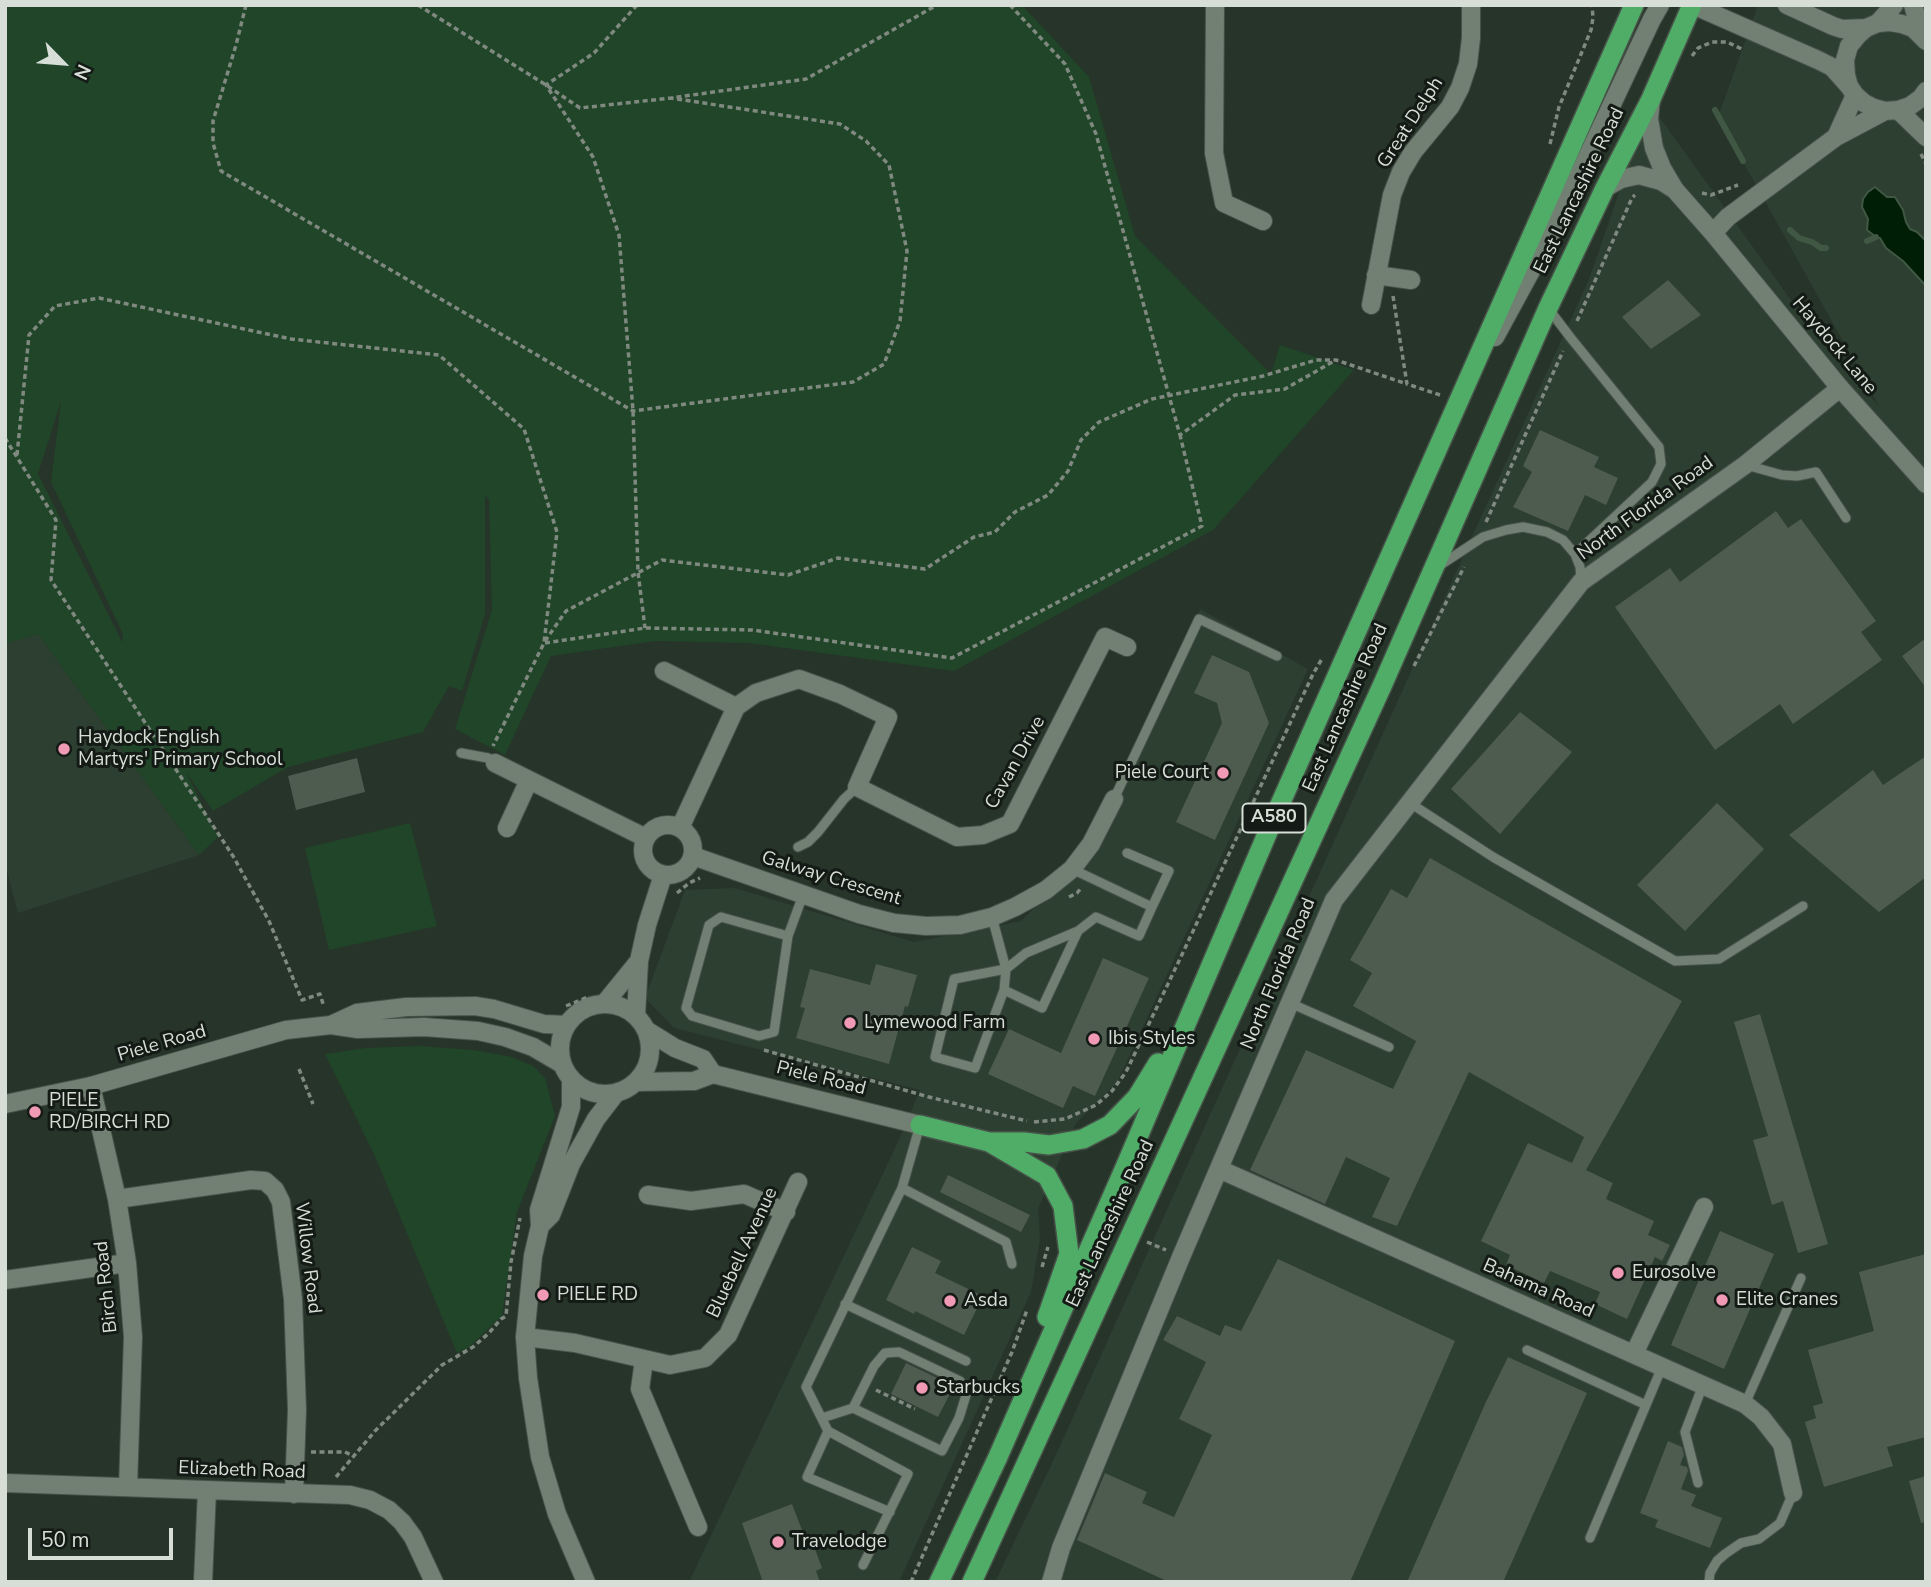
<!DOCTYPE html>
<html>
<head>
<meta charset="utf-8">
<style>
  body { margin:0 }
  #map { position:relative; width:1931px; height:1587px; overflow:hidden; background:#273429; font-family:"Nunito Sans",sans-serif }
  canvas { display:block }
  .frame { position:absolute; inset:0; border:7px solid #d6ded7; pointer-events:none }
  .north { position:absolute; left:28px; top:28px; width:70px; height:70px; -webkit-text-stroke:5px #141a15; paint-order:stroke; rotate:115deg; font-size:19px; font-weight:700; line-height:28px; text-align:center; color:#d6ded7 }
  .north::after { content:''; display:block; margin:auto; width:24px; height:32px; background:#d6ded7; clip-path:polygon(50% 0,100% 100%,50% 72%,0 100%) }
  .scale { position:absolute; left:28px; top:1528px; width:145px; height:32px; box-sizing:border-box; border:4px solid #d6ded7; border-top:0; padding-left:9px; font-size:21px; line-height:24px; white-space:nowrap; color:#d6ded7; -webkit-text-stroke:5px #141a15; paint-order:stroke }
</style>
</head>
<body>
<div id="map">
<canvas width="1931" height="1587"></canvas>
<div class="frame"></div>
<div class="north">N</div>
<div class="scale">50 m</div>
</div>
<script>
const context = document.querySelector('canvas').getContext('2d');
context.lineJoin = 'round';
function fillPath(path, color) {
  context.fillStyle = color;
  context.fill(path, 'evenodd');
}
function shape(rows) {
  const path = new Path2D();
  for (const r of rows) {
    if (r.length === 3) {
      path.moveTo(r[0] + r[2], r[1]);
      path.arc(r[0], r[1], r[2], 0, 2 * Math.PI);
      continue;
    }
    path.moveTo(r[0], r[1]);
    for (let i = 2; i < r.length; i += 2) path.lineTo(r[i], r[i + 1]);
  }
  return path;
}
function trace(path, color, width, dash) {
  context.strokeStyle = color;
  context.lineWidth = width;
  context.lineCap = dash ? 'butt' : 'round';
  context.setLineDash(dash || []);
  context.stroke(path);
}
function write(font, color, halo, rows, align = 'center') {
  context.font = font + ' "Nunito Sans",sans-serif';
  context.lineWidth = 6;
  context.setLineDash([]);
  context.textBaseline = 'middle';
  context.strokeStyle = halo;
  context.fillStyle = color;
  for (const [text, x, y, turn = 0] of rows) {
    context.save();
    context.translate(x, y);
    context.rotate((+turn || 0) * Math.PI / 180);
    context.textAlign = isNaN(turn) ? turn : align;
    if (halo) context.strokeText(text, 0, 0);
    context.fillText(text, 0, 0);
    context.restore();
  }
}
fillPath(shape([
  [1758,5,1926,5,1926,1582,995,1582,1053,1461,1589,279,1650,104,1822,343,1879,406,1718,117],
  [1200,609,1308,669,1117,1083,1076,1123,1038,1209,1040,1239,1031,1292,899,1582,689,1582,897,1144,920,1090,674,1028,645,998,685,890,735,888,914,942,1021,921,1099,844],
  [38,634,199,855,18,913,5,864,5,644]
]), '#2d3f30');
fillPath(shape([
  [5,5,1022,5,1089,77,1135,236,1271,374,1280,345,1354,370,1213,530,954,671,749,643,655,641,551,656,505,755,455,729,492,610,489,500,485,495,485,614,462,691,449,686,423,732,288,767,213,811,186,772,218,837,199,855,38,634,5,644],
  [61,401,51,482,123,634,122,642,38,474],
  [410,823,437,926,329,950,305,848],
  [418,1046,474,1050,512,1057,533,1066,545,1078,555,1116,517,1212,502,1316,469,1347,457,1353,374,1154,325,1054,366,1048]
]), '#204528');
const water = shape([
  [1875,187,1887,197,1895,197,1903,210,1906,222,1910,229,1917,232,1926,241,1926,286,1903,261,1886,248,1880,238,1876,237,1867,230,1868,219,1862,207,1863,199,1868,192,1875,187]
]);
fillPath(water, '#001d05');
trace(water, '#405744', 2);
trace(shape([
  [1715,110,1743,161],
  [1790,230,1799,238,1812,242,1821,248,1826,248],
  [1867,241,1876,237]
]), '#405744', 6);
fillPath(shape([
  [1668,280,1701,315,1651,349,1622,317],
  [1540,430,1599,457,1594,467,1618,478,1606,505,1585,495,1568,531,1513,507,1532,472,1523,466],
  [1776,511,1788,528,1801,519,1876,621,1861,632,1882,660,1793,724,1780,704,1715,750,1615,607,1670,568,1680,582],
  [1926,638,1926,688,1902,656],
  [1212,655,1249,672,1269,723,1215,840,1176,822,1222,723,1217,703,1194,693],
  [1520,712,1572,752,1500,834,1451,789],
  [1926,756,1926,877,1879,912,1789,835,1873,770,1883,785],
  [357,758,365,792,296,810,288,776],
  [1717,803,1764,849,1685,931,1637,885],
  [1430,858,1682,1001,1586,1170,1613,1183,1606,1199,1654,1221,1648,1235,1670,1245,1662,1261,1655,1257,1627,1319,1595,1304,1600,1292,1550,1271,1544,1283,1506,1265,1510,1255,1481,1241,1528,1143,1572,1163,1584,1137,1469,1072,1397,1226,1372,1217,1390,1178,1346,1157,1325,1204,1250,1170,1306,1050,1393,1089,1416,1041,1353,1006,1372,973,1350,960,1391,889,1407,898],
  [1103,958,1149,978,1095,1096,1073,1086,1063,1108,988,1074,1009,1029,1061,1053],
  [876,964,917,975,908,1007,905,1006,889,1064,796,1038,805,1008,800,1007,810,969,870,985],
  [1760,1014,1828,1244,1798,1253,1783,1201,1772,1205,1753,1140,1768,1136,1734,1022],
  [948,1175,1030,1215,1021,1232,940,1192],
  [1720,1231,1774,1254,1724,1369,1671,1345],
  [912,1247,941,1261,935,1273,983,1296,964,1335,915,1311,914,1314,886,1300],
  [1926,1254,1926,1437,1887,1447,1893,1466,1824,1487,1805,1422,1816,1418,1813,1406,1823,1403,1808,1350,1874,1331,1859,1272],
  [1278,1259,1455,1341,1350,1582,1169,1582,1077,1540,1105,1473,1147,1492,1142,1503,1174,1517,1212,1435,1179,1419,1206,1362,1163,1340,1177,1316,1220,1336,1225,1325,1241,1331],
  [1508,1357,1587,1393,1503,1582,1407,1582,1485,1404],
  [906,1363,954,1386,938,1417,891,1394],
  [1668,1441,1682,1447,1684,1455,1680,1465,1687,1467,1688,1471,1681,1489,1696,1495,1691,1506,1722,1518,1710,1548,1655,1527,1658,1520,1640,1513],
  [1926,1476,1926,1522,1921,1523,1909,1481],
  [792,1504,807,1543,812,1541,822,1568,816,1571,820,1582,763,1582,742,1523]
]), '#4e5c50');
const service = shape([
  [1548,308,1570,337,1659,447,1661,464,1652,482,1575,554],
  [1746,465,1782,475,1797,476,1816,472,1846,518],
  [1439,566,1483,537,1506,530,1523,527,1547,532,1563,540,1575,554,1580,567,1581,582],
  [461,753,488,758,495,763],
  [1114,799,1199,619,1277,656],
  [1410,803,1493,857,1675,961,1719,959,1803,906],
  [798,847,808,842,818,832,844,799,857,787],
  [1127,853,1169,871,1152,907],
  [992,917,1006,969,954,979,935,1057,975,1068,1004,990,1042,1008,1078,931,1096,917,1139,936,1152,907,1072,869],
  [788,936,721,917,709,925,686,1008,692,1016,759,1036,774,1032,788,936,803,895],
  [1004,990,1006,969,1026,953,1078,931],
  [1290,1003,1389,1047],
  [902,1188,1006,1242,1012,1264],
  [845,1304,966,1361],
  [1527,1350,1646,1405],
  [1745,1404,1801,1278],
  [822,1418,853,1408,942,1451,959,1418,967,1392,960,1381,937,1370,899,1352,885,1353,874,1366,853,1408],
  [828,1431,807,1477,890,1512],
  [1698,1483,1685,1432,1703,1385],
  [1590,1538,1662,1367],
  [863,1565,908,1474,828,1431,806,1387,902,1188,920,1125],
  [1709,1582,1710,1573,1717,1561,1725,1554,1741,1543,1759,1539,1780,1523,1793,1493]
]);
const minor = shape([
  [1215,5,1214,153,1224,203,1263,221],
  [1913,5,1922,36],
  [1878,23,1894,5],
  [1898,110,1926,137],
  [1376,275,1411,280],
  [1371,305,1392,195,1401,172,1413,152,1450,107,1460,88,1468,64,1471,38,1471,5],
  [664,671,736,707],
  [495,763,529,780],
  [668,850,25],
  [507,828,529,780,646,838],
  [680,828,736,707,756,693,799,679,840,694,888,717,857,787,957,837,983,835,1010,824,1105,637,1127,647],
  [693,856,859,914,894,923,926,926,960,925,992,917,1015,907,1046,890,1072,869,1091,844,1114,799],
  [604,1004,639,961],
  [636,1016,639,961,647,925,663,875],
  [91,1086,117,1199,127,1263,133,1337,128,1487],
  [1219,1169,1745,1404,1761,1417,1782,1444,1793,1493],
  [648,1195,691,1201,744,1194,786,1212],
  [117,1199,251,1180,265,1181,275,1190,281,1202,293,1299,297,1410,294,1494],
  [5,1280,127,1263],
  [525,1337,575,1343,670,1365,705,1358,728,1335,798,1182],
  [1634,1354,1704,1207],
  [644,1360,640,1389,698,1527],
  [5,1483,350,1495,370,1500,389,1510,402,1522,413,1537,434,1582],
  [203,1582,207,1490],
  [1051,1582,1061,1548,1181,1257,1334,900,1581,582,1745,465,1840,388]
]);
const tertiary = shape([
  [1693,5,1818,60,1832,67,1849,86],
  [1787,5,1833,26,1842,29,1866,28],
  [1926,41,1913,28,1902,24,1890,22,1878,23,1866,28,1858,35,1849,46,1845,60,1846,75,1849,86,1855,95,1864,103,1874,108,1885,111,1898,110,1910,106,1921,98,1926,91],
  [1651,99,1649,119,1654,148,1662,168,1675,190,1713,233,1840,388,1926,484],
  [1836,137,1855,95],
  [1605,188,1621,179,1639,175,1661,181,1672,188],
  [1713,233,1728,217,1836,137,1885,111],
  [1495,337,1550,236,1652,19,1660,5],
  [605,1049,45],
  [331,1025,357,1013,406,1007,475,1006,494,1009,544,1024,567,1025],
  [646,1030,675,1048,703,1059,713,1074],
  [571,1078,571,1107,539,1210,540,1226,533,1256,525,1337,528,1378,540,1457,557,1514,586,1582],
  [636,1082,694,1081,713,1074,920,1125],
  [5,1104,91,1086,286,1030,331,1025,358,1029,424,1027,478,1031,505,1037,533,1047,562,1064],
  [540,1226,551,1215,571,1164,596,1119,616,1093]
]);
const trunk = shape([
  [920,1125,989,1142,1024,1142,1049,1145,1083,1139,1110,1125,1137,1097,1158,1063],
  [989,1142,1047,1176,1063,1206,1069,1254,1047,1317],
  [939,1582,997,1459,1126,1165,1270,827,1634,5],
  [972,1582,1382,686,1548,308,1605,188,1651,99,1692,5]
]);
trace(service, '#475249', 11);
trace(minor, '#475249', 20);
trace(tertiary, '#475249', 20);
trace(trunk, '#475249', 22);
trace(shape([
  [246,5,236,45,213,121,213,143,221,171,633,411,853,382,884,364,900,321,907,251,889,165,866,141,840,124,671,98],
  [418,5,546,85,580,108,671,98,806,79,937,5],
  [637,5,594,53,546,85,593,157,619,235,633,411,638,572,645,628],
  [1010,5,1065,64,1096,134,1180,435,1235,395,1285,389,1334,361],
  [1692,56,1698,48,1712,42,1727,42,1744,50],
  [1550,144,1559,107,1591,30,1593,18,1592,5],
  [1921,154,1926,164],
  [1702,193,1711,195,1738,185],
  [1393,296,1407,384,1440,395],
  [1577,321,1632,198,1635,195],
  [5,438,56,520,51,580,233,856,269,921,302,1000,320,994,324,1007],
  [17,455,29,335,55,306,99,298,291,339,439,355,524,429,557,532,544,643,493,746],
  [1486,522,1563,351],
  [545,641,566,611,662,560,788,575,838,558,925,569,974,537,995,532,1015,512,1048,495,1068,471,1081,440,1099,422,1152,399,1263,376,1316,360,1336,360,1407,384],
  [545,643,645,628,752,630,952,658,1202,526,1180,435],
  [1414,666,1464,567],
  [677,893,689,883,700,878],
  [1069,897,1077,893,1082,887],
  [566,1006,588,997],
  [764,1050,929,1097,1027,1121],
  [299,1069,313,1104],
  [1034,1122,1065,1119,1096,1105,1112,1091,1126,1072,1187,944,1313,674,1323,657],
  [1147,1242,1166,1250],
  [1042,1267,1048,1247],
  [876,1390,915,1409],
  [311,1452,345,1452,354,1456],
  [336,1477,375,1431,442,1365,473,1347,489,1333,501,1319,506,1316,511,1262,520,1218],
  [911,1582,1012,1352,1027,1310]
]), '#7f8980', 3.5, [5, 3.5]);
trace(service, '#728074', 9);
trace(minor, '#728074', 18);
trace(tertiary, '#728074', 18);
trace(trunk, '#4fad68', 19);
for (const [x, y, r, color] of [
  [64,749,7,"#f09ab5"],
  [1223,773,7,"#f09ab5"],
  [850,1023,7,"#f09ab5"],
  [1094,1039,7,"#f09ab5"],
  [35,1112,7,"#f09ab5"],
  [1618,1273,7,"#f09ab5"],
  [543,1295,7,"#f09ab5"],
  [1722,1300,7,"#f09ab5"],
  [950,1301,7,"#f09ab5"],
  [922,1388,7,"#f09ab5"],
  [778,1542,7,"#f09ab5"]
]) {
  const dot = new Path2D();
  dot.arc(x, y, r, 0, 2 * Math.PI);
  context.fillStyle = color;
  context.fill(dot);
  trace(dot, '#141a15', 2.5);
}
for (const [x, y, w] of [
  [1274,818,63]
]) {
  const box = new Path2D();
  box.roundRect(x - w / 2, y - 14.5, w, 29, 5);
  context.fillStyle = '#141a15';
  context.fill(box);
  trace(box, '#d6ded7', 2);
}
write('bold 18px', '#d6ded7', null, [
  ["A580",1274,818]
]);
write('19px', '#d6ded7', '#141a15', [
  ["Great Delph",1411,123,-57],
  ["East Lancashire Road",1580,191,-64],
  ["Haydock Lane",1834,346,50],
  ["North Florida Road",1646,509,-36],
  ["East Lancashire Road",1346,708,-66],
  ["Cavan Drive",1016,763,-61],
  ["Galway Crescent",831,879,17],
  ["North Florida Road",1279,974,-67],
  ["Piele Road",162,1044,-16],
  ["Piele Road",821,1079,14],
  ["East Lancashire Road",1111,1224,-65],
  ["Bluebell Avenue",743,1253,-65],
  ["Willow Road",307,1258,83],
  ["Birch Road",107,1287,-96],
  ["Bahama Road",1538,1289,24],
  ["Elizabeth Road",242,1471,2]
]);
write('19px', '#d6ded7', '#141a15', [
  ["Haydock English",78,738],
  ["Martyrs' Primary School",78,760],
  ["Piele Court",1209,773,"right"],
  ["Lymewood Farm",864,1023],
  ["Ibis Styles",1108,1039],
  ["PIELE",49,1101],
  ["RD/BIRCH RD",49,1123],
  ["Eurosolve",1632,1273],
  ["PIELE RD",557,1295],
  ["Elite Cranes",1736,1300],
  ["Asda",964,1301],
  ["Starbucks",936,1388],
  ["Travelodge",792,1542]
], 'left');
</script>
</body>
</html>
